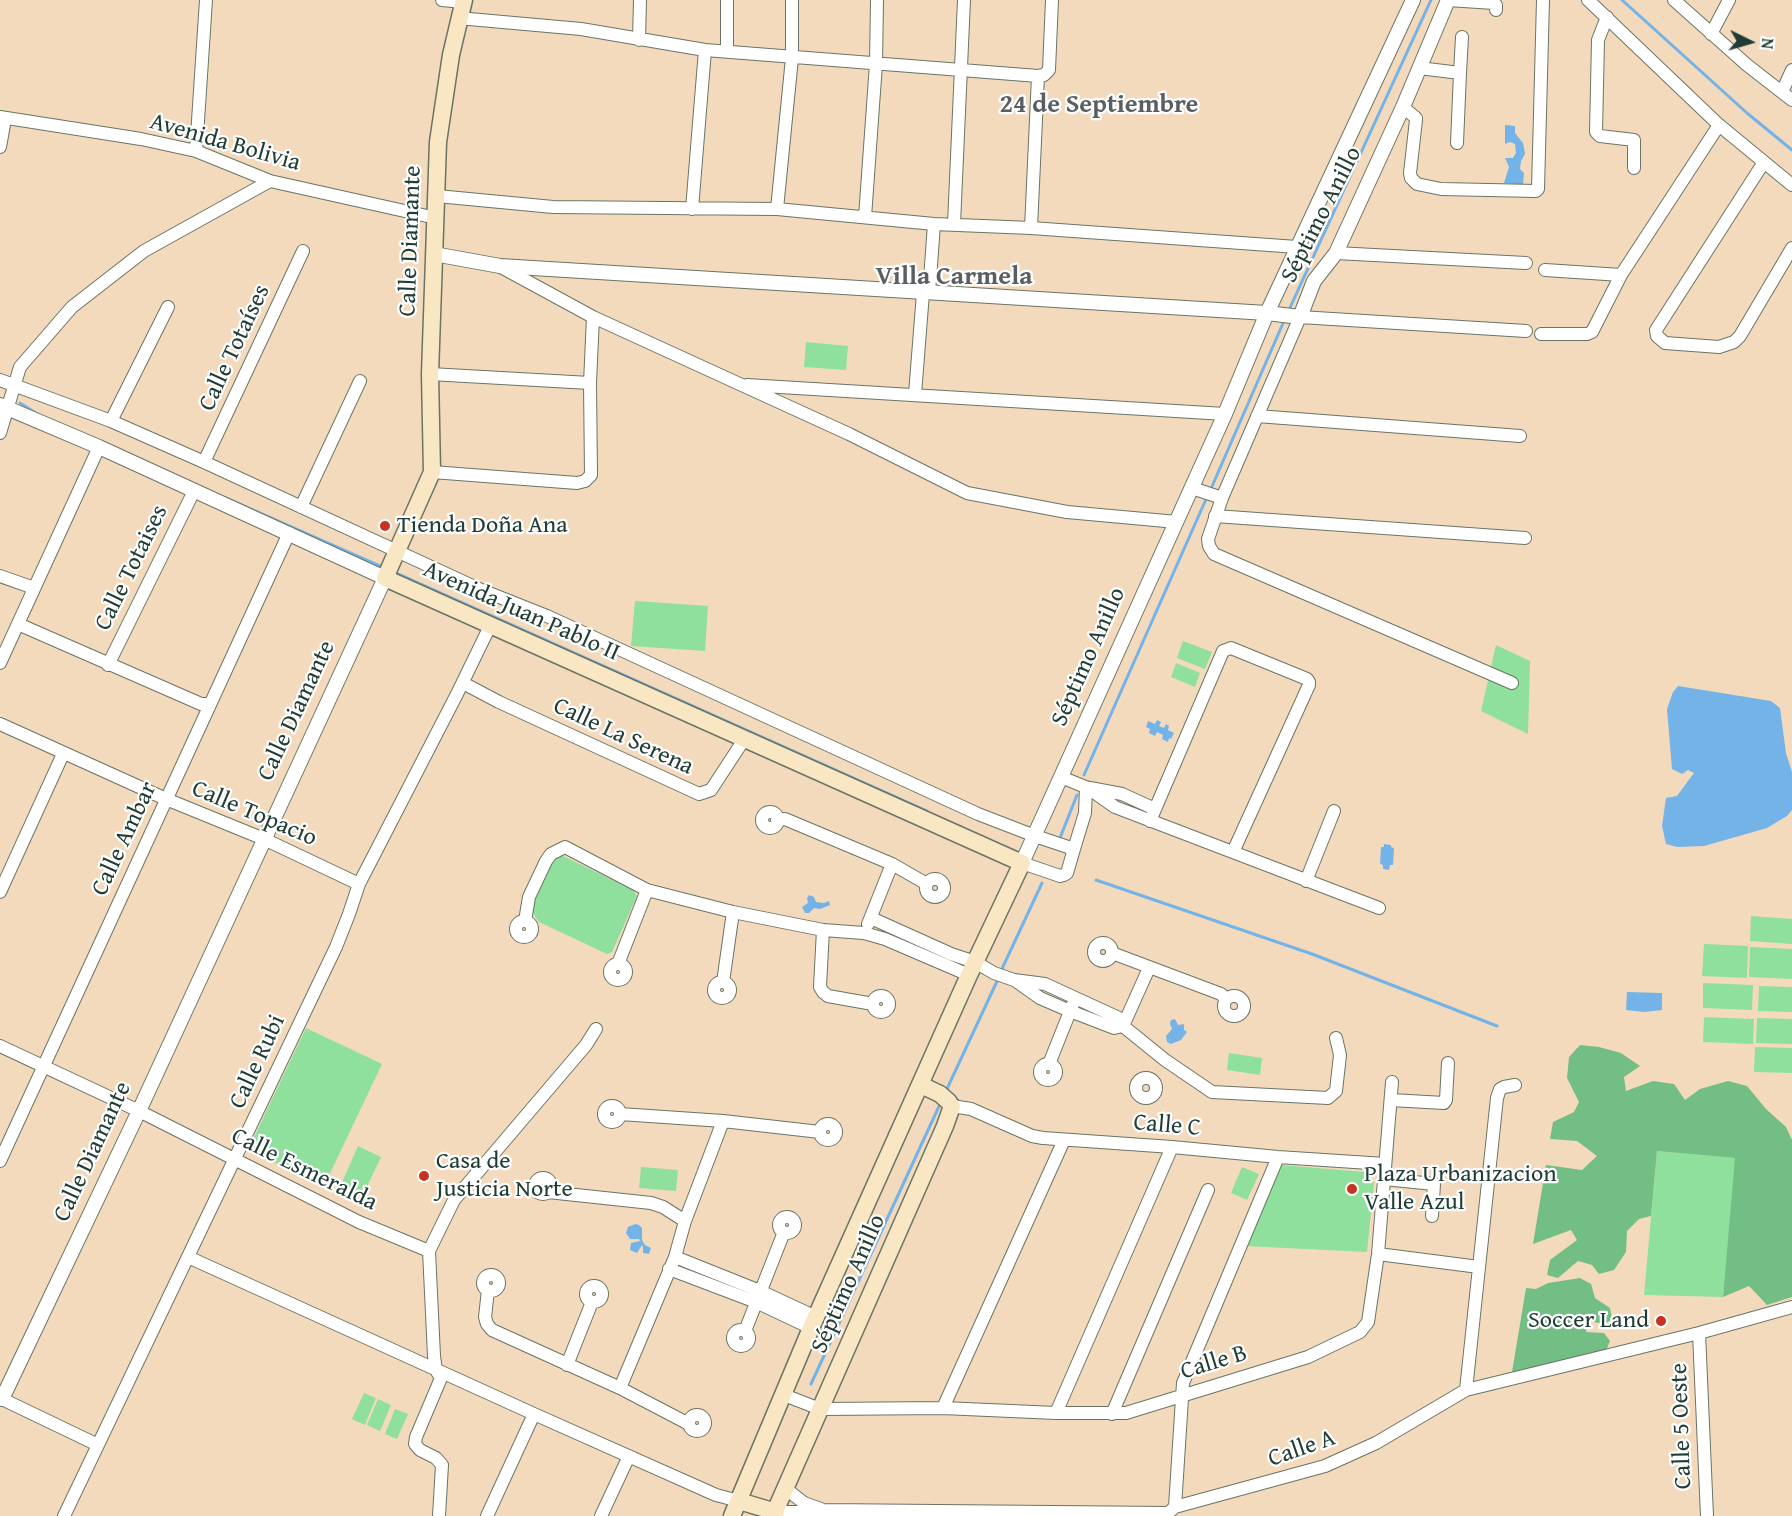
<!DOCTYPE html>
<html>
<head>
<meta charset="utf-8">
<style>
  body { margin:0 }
  #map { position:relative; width:1792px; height:1516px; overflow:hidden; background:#f4dabd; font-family:"Gentium Book Plus",serif }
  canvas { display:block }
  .north { position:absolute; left:1720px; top:12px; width:60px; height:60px; -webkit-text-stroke:4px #fff; paint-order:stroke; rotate:95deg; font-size:16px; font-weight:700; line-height:24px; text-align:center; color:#1f3d34 }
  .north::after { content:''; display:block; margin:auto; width:21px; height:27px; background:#1f3d34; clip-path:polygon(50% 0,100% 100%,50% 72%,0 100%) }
</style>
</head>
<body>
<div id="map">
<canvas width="1792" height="1516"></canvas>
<div class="north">N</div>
</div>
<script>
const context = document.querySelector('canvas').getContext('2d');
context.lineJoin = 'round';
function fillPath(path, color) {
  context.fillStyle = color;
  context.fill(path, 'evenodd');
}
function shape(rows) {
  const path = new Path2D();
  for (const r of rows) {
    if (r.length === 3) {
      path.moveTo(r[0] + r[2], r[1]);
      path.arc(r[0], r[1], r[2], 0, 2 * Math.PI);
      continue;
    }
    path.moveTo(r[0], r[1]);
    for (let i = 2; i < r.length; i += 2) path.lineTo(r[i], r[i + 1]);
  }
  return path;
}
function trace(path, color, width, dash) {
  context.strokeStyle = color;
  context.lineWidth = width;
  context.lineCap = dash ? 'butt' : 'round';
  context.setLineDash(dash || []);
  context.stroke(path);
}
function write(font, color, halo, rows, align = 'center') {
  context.font = font + ' "Gentium Book Plus",serif';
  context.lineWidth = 4.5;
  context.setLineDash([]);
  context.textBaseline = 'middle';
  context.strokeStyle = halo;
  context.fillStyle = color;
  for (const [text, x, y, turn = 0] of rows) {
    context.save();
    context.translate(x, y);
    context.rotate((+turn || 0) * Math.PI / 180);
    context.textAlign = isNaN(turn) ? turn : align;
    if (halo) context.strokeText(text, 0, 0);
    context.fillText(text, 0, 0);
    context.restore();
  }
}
fillPath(shape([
  [806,342,848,346,846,370,804,367],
  [635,601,708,606,705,651,631,646],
  [1183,641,1212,652,1205,669,1177,658],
  [1496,645,1530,661,1528,734,1481,711],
  [1176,663,1200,673,1195,687,1171,677],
  [561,855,633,890,637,896,612,952,607,954,539,922,529,907,555,856],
  [1751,916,1792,919,1792,944,1750,941],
  [1704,944,1748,946,1747,978,1702,976],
  [1750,947,1792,949,1792,979,1749,977],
  [1703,983,1753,985,1752,1010,1703,1008],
  [1759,986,1792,987,1792,1012,1758,1011],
  [1704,1017,1754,1019,1753,1044,1703,1042],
  [1757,1018,1792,1019,1792,1044,1756,1043],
  [306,1028,382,1064,324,1186,248,1150],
  [1755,1047,1792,1048,1792,1073,1754,1072],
  [1229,1053,1262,1058,1260,1075,1227,1070],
  [358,1146,381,1157,362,1197,340,1187],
  [1657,1151,1736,1158,1723,1297,1644,1295],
  [1280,1165,1365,1172,1374,1183,1367,1252,1245,1246],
  [641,1167,678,1170,676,1191,639,1188],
  [1242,1167,1259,1174,1247,1200,1231,1193],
  [364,1393,376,1398,365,1425,352,1419],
  [378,1399,391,1405,380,1431,367,1425],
  [395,1409,408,1414,397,1439,385,1434]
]), '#8fdf9d');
fillPath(shape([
  [1580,1045,1599,1047,1621,1053,1640,1066,1624,1077,1626,1091,1653,1081,1674,1084,1685,1100,1700,1089,1728,1081,1747,1086,1766,1109,1786,1127,1792,1140,1792,1297,1767,1305,1749,1286,1723,1297,1735,1158,1657,1151,1651,1216,1639,1219,1627,1231,1626,1252,1614,1270,1599,1274,1592,1265,1578,1261,1558,1278,1547,1275,1550,1260,1577,1240,1571,1230,1533,1244,1546,1165,1582,1170,1597,1156,1577,1141,1550,1139,1553,1122,1574,1112,1579,1102,1567,1078,1569,1057],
  [1580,1278,1591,1284,1595,1298,1610,1308,1612,1319,1605,1324,1588,1321,1586,1332,1604,1333,1610,1341,1606,1351,1512,1372,1526,1288,1536,1289,1548,1283]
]), '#73be84');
fillPath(shape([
  [1505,125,1515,126,1515,133,1523,143,1525,154,1521,161,1520,169,1524,173,1523,185,1504,183,1509,167,1505,158,1513,158,1516,153,1515,144,1510,142,1505,144],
  [1678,686,1771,701,1780,708,1786,753,1792,772,1792,810,1787,816,1767,828,1704,846,1677,847,1666,844,1662,826,1666,798,1677,796,1694,773,1688,770,1682,774,1672,769,1667,709,1673,692],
  [1157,720,1161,722,1159,726,1164,728,1166,724,1169,726,1168,730,1174,733,1171,739,1169,738,1168,742,1162,739,1163,735,1157,732,1155,736,1149,733,1150,729,1146,727,1148,721,1155,724],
  [1384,844,1391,845,1391,847,1394,848,1393,865,1390,865,1389,870,1383,869,1383,865,1380,864,1381,847,1384,847],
  [809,895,814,897,816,902,824,903,829,901,830,905,820,909,814,908,809,913,805,913,802,907,808,903,807,898],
  [1627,992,1662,993,1662,1010,1644,1012,1626,1010],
  [1175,1019,1178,1025,1184,1024,1184,1030,1187,1032,1181,1040,1171,1044,1167,1042,1166,1036,1172,1029,1170,1024,1171,1020],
  [635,1224,639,1225,642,1228,642,1240,645,1245,651,1248,649,1254,643,1253,643,1247,642,1245,637,1253,630,1250,631,1243,640,1241,639,1239,630,1239,626,1233,628,1227]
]), '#74b3e7');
trace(shape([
  [1622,0,1747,113,1792,150],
  [1288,312,1431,0],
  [20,403,39,415],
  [1210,491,1284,321],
  [226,498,385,568],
  [394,572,927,811],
  [1084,775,1207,497],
  [1060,838,1077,795],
  [1096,880,1312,954,1497,1026],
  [1001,971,1042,883],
  [946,1091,999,977],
  [811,1384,941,1102]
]), '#74b3e7', 3);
const minor = shape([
  [442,0,463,2],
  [1448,0,1494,3,1496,5,1496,10],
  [1588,0,1719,125,1792,185],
  [1674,0,1747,65,1792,100],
  [1607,17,1598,40,1596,132,1600,136,1634,140,1634,168],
  [458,18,581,29,705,50,1038,76,1044,75,1049,70,1052,0],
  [1711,34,1729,0],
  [639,40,640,0],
  [727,51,727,0],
  [1419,68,1460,73,1457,143],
  [1460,73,1462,37],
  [1782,92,1792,70],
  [1403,107,1416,118,1416,120,1410,173,1411,178,1417,184,1441,189,1536,191,1538,189,1543,0],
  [0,117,141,139,196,151,270,181,436,218],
  [0,147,5,119],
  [196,151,206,0],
  [1764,162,1656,330,1657,336,1665,343,1719,347,1734,342,1740,336,1792,248],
  [437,196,553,207,777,209,934,224,1031,228,1297,247],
  [692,209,705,50],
  [777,209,792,58,792,0],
  [865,217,876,64,877,0],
  [954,224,964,0],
  [1031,228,1038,76],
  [1336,253,1526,263],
  [501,267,593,317,849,434,967,493,1067,512,1177,522],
  [1545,270,1621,275],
  [929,293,934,224],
  [1541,334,1587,334,1592,332,1621,275,1719,125],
  [430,374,590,383],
  [0,380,111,421,204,462,479,589,547,616,978,814,1035,836,1074,849,1085,813,1086,787],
  [747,385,1225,414],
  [915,394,923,293],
  [1257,416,1520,436],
  [111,421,168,307],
  [0,433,20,367,72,307,144,251,270,181],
  [204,462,303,251],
  [432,472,577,483,585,481,591,475,590,383,593,317],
  [1192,488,1222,498],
  [301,507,360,381],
  [1215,516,1525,538],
  [0,576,34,588],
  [18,624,201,704,210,704],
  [0,663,99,447],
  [108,665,194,491],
  [463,683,499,702,699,794,711,790,745,738],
  [1512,683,1214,554,1209,546,1208,539,1222,498,1300,317,1526,331],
  [0,724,166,799,264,839,359,884],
  [1061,777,1088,788,1115,807,1379,908],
  [1090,788,1122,794,1155,809],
  [770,820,8],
  [777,820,785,819,892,864,927,884],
  [1150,821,1223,651,1231,648,1307,679,1309,682,1309,685,1233,852],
  [1022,863,1060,876,1064,875,1067,873,1074,849],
  [935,888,9],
  [1306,881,1334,811],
  [0,892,63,754],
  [871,918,951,954,975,962,994,973,1014,980,1045,984,1119,1018,1123,1026,1165,1060,1212,1092,1328,1098,1336,1091,1340,1055,1336,1038],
  [525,921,529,897,546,861,551,854,565,847,647,890,733,912,823,930,864,933,885,939,969,975],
  [524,929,8],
  [868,924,892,864],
  [823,930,820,987,823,992,828,996,873,1004],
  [1103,952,9],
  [1112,953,1221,994,1226,999],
  [618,964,647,890],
  [618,972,8],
  [1016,981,1040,998,1070,1011,1114,1028,1123,1026],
  [723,982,733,912],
  [722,990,8],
  [1234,1006,10],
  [881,1004,8],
  [1123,1026,1149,968],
  [0,1046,139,1111,359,1222,429,1251],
  [1048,1072,8],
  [1049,1064,1073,1004],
  [1146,1088,10],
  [1391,1100,1444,1103,1446,1100,1448,1063],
  [952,1106,971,1109,1032,1136,1043,1138,1172,1147,1278,1157,1385,1164],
  [612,1114,8],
  [620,1114,723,1121,820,1132],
  [828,1132,8],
  [0,1161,289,533],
  [543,1186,8],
  [1384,1179,1434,1184,1432,1216],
  [548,1192,651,1203,663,1207,685,1221],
  [787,1225,8],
  [1378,1254,1479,1267],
  [188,1257,534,1414,716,1495,739,1501],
  [675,1257,760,1291,816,1317],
  [669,1269,756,1302,811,1328],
  [491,1283,8],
  [594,1294,8],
  [488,1290,485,1317,487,1324,492,1330,620,1388,689,1424],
  [741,1338,8],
  [745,1331,784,1232],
  [1699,1333,1707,1516],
  [567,1365,592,1302],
  [620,1388,675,1257,685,1221,723,1121],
  [1466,1390,1497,1098,1500,1089,1504,1087,1515,1085],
  [784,1395,820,1409,943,1408,1056,1413,1126,1413,1308,1357,1360,1332,1368,1322,1378,1254,1392,1082],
  [2,1399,98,1445],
  [943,1408,1064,1140],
  [1056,1413,1172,1147],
  [1112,1414,1208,1190],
  [697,1423,8],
  [786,1489,804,1503,821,1509],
  [1175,1507,1183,1383,1278,1157],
  [776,1512,813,1512,822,1510,1168,1513,1175,1507,1325,1466,1376,1443,1466,1390,1699,1333,1792,1307],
  [64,1516,336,947,349,914,359,884,457,694,490,626],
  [439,1516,442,1465,436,1458,420,1450,415,1444,416,1437,441,1378,436,1370,434,1356,429,1251,454,1200,586,1045,596,1029],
  [487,1516,534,1414],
  [601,1516,629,1456]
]);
const tertiary = shape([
  [434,254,500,266,1267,313,1300,317,1314,281,1336,253,1403,107,1448,0],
  [0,405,99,447,385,578,139,1111,2,1399,0,1398],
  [1022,863,1225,414,1267,313,1413,0]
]);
const secondary = shape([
  [464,0,451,55,438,142,430,374,432,472,385,578,1022,863,969,975,811,1328,732,1516],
  [921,1085,940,1094,949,1102],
  [739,1501,776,1512],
  [773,1516,945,1126,952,1106]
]);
trace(minor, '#6a7464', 14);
trace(tertiary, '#6a7464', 16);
trace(secondary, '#6a7464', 19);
trace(minor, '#fff', 12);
trace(tertiary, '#fff', 14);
trace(secondary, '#f9e7c3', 16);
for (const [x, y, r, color] of [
  [385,526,6,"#c8321e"],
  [424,1176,6,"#c8321e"],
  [1352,1189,6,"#c8321e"],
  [1661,1321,6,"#c8321e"]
]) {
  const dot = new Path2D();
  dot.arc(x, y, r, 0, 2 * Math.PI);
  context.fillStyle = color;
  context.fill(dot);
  trace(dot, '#fff', 2);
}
write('24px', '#1f3d34', '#fff', [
  ["Avenida Bolivia",225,143,16],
  ["Séptimo Anillo",1322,215,-63],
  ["Calle Diamante",411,241,-88],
  ["Calle Totaíses",235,348,-65],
  ["Calle Totaises",132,568,-64],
  ["Avenida Juan Pablo II",521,612,24],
  ["Séptimo Anillo",1089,657,-66],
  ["Calle Diamante",297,711,-65],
  ["Calle La Serena",623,737,25],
  ["Calle Topacio",254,814,23],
  ["Calle Ambar",125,839,-65],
  ["Calle Rubi",258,1062,-65],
  ["Calle C",1167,1126,5],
  ["Calle Diamante",93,1152,-65],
  ["Calle Esmeralda",304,1170,26],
  ["Séptimo Anillo",849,1284,-66],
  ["Calle B",1214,1363,-17],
  ["Calle 5 Oeste",1682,1426,-92],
  ["Calle A",1302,1449,-19]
]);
write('24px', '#1f3d34', '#fff', [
  ["Tienda Doña Ana",397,526],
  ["Casa de",436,1162],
  ["Justicia Norte",436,1190],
  ["Plaza Urbanizacion",1364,1175],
  ["Valle Azul",1364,1203],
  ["Soccer Land",1649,1321,"right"]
], 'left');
write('bold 26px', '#595e62', '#fff', [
  ["24 de Septiembre",1099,105],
  ["Villa Carmela",954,277]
]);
</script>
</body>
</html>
